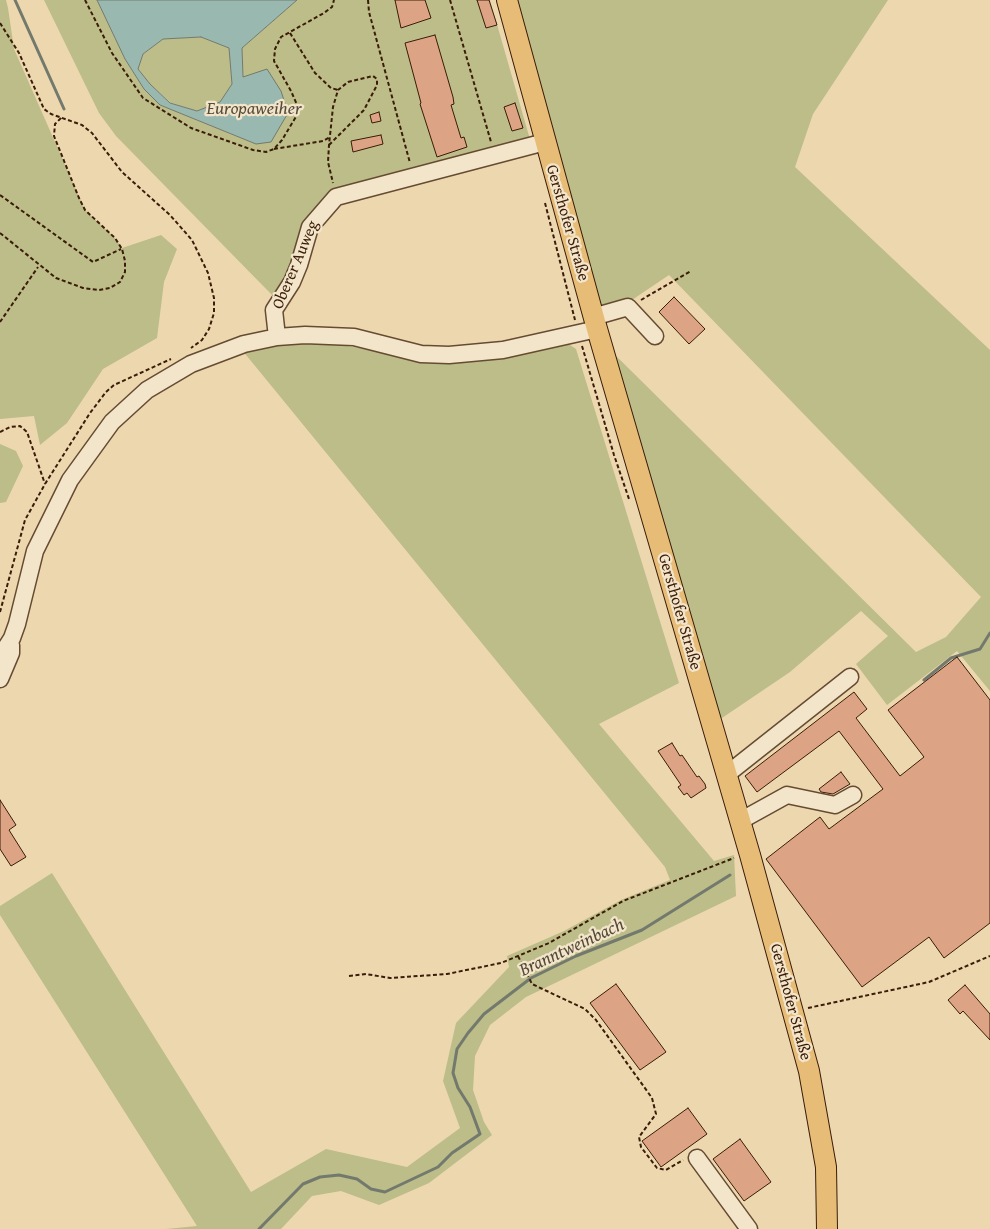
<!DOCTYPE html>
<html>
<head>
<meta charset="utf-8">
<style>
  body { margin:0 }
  canvas { display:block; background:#ecd7ae }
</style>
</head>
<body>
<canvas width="990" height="1229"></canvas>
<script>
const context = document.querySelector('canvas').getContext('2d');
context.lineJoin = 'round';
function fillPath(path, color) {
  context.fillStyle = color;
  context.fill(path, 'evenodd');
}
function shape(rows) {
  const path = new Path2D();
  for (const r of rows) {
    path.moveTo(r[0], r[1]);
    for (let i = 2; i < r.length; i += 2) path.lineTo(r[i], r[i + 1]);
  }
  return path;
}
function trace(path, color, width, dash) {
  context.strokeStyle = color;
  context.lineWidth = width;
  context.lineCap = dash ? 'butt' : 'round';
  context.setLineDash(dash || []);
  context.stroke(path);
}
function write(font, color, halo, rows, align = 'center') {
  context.font = font + ' "Gentium Book Plus",serif';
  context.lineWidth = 4.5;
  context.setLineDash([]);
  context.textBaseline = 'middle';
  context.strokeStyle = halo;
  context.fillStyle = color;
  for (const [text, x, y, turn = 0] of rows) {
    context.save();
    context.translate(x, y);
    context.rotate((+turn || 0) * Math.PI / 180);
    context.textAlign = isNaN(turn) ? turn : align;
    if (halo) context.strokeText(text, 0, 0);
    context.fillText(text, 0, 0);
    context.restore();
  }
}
fillPath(shape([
  [0,0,6,0,8,8,14,49,85,210,115,238,122,248,161,235,177,249,164,282,157,338,103,369,67,423,40,445,34,416,0,419],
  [44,0,97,0,125,59,144,89,160,105,256,144,243,78,242,48,297,0,490,0,531,143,336,196,296,265,275,298,116,136,99,113],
  [516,0,888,0,813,114,795,167,990,350,990,691,957,651,887,705,856,664,888,636,861,611,790,672,719,720,609,349,916,652,946,637,981,597,669,275,626,304,601,311],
  [201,37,229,48,232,84,220,102,197,111,171,103,150,84,138,69,143,54,163,39],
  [322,342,372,350,562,344,570,345,576,349,679,683,599,724,714,861,734,855,736,896,526,997,490,1025,475,1056,473,1090,484,1122,492,1135,429,1183,379,1205,341,1191,312,1196,281,1229,166,1229,197,1226,0,915,0,906,52,873,251,1192,326,1149,407,1167,460,1128,443,1081,456,1023,509,967,507,956,564,931,621,900,670,880,665,867,242,350,257,346],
  [0,444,16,451,23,466,6,502,0,503]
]), '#bcbd88');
const water = shape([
  [97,0,297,0,242,48,243,77,267,69,281,91,288,113,271,142,256,144,160,105,144,89,125,59,97,0],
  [201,37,229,48,232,84,220,102,197,111,170,103,150,84,138,69,143,54,163,39,201,37]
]);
fillPath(water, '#99b8b0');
trace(water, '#737a6d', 1);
trace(shape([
  [15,0,64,109],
  [924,680,951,658,980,649,990,633],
  [259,1229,303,1184,320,1177,339,1175,357,1179,371,1189,385,1192,438,1167,452,1153,480,1134,470,1107,458,1088,453,1073,457,1049,468,1033,484,1014,531,978,576,956,642,930,730,875]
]), '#737a6d', 3);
const building = shape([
  [395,0,425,0,431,18,401,28,395,0],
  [477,0,489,0,497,25,486,28,477,0],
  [435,35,453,97,454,104,451,105,461,138,464,137,467,147,437,157,420,104,421,103,405,43,435,35],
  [515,103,523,128,512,131,504,107,515,103],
  [379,112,381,121,372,123,370,115,379,112],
  [381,135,383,144,353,152,351,141,381,135],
  [674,297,705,329,689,344,659,312,674,297],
  [957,657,990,700,990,923,944,958,929,937,862,987,766,859,820,817,829,829,883,789,839,731,757,792,745,776,854,692,867,709,856,718,900,776,924,757,888,710,957,657],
  [672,743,680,756,682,755,697,777,699,776,705,784,706,788,691,798,687,793,684,795,678,787,681,785,658,751,672,743],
  [841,772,850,784,833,794,821,792,819,789,841,772],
  [0,800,16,825,9,830,26,857,11,866,0,849,0,800],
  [616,984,666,1052,640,1070,590,1003,616,984],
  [965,985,990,1014,990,1040,963,1011,960,1014,948,1000,965,985],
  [688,1108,707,1134,661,1167,642,1141,688,1108],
  [740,1139,771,1182,744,1201,713,1159,740,1139]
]);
fillPath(building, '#dca484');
trace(building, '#3a1c09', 1);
const minor = shape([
  [593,317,628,307,655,336],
  [277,337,274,310,292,282,299,265,310,227,336,197,545,142],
  [0,657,12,638,17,624,35,551,70,480,112,422,147,390,191,364,244,344,277,337,305,335,354,337,421,354,449,355,503,350,597,329],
  [0,679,11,653,11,645],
  [726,775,850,677],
  [740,821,787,795,835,805,853,795],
  [697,1158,749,1229]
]);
const major = shape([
  [507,0,597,329,750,855,809,1071,826,1167,827,1229]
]);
trace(minor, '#664b32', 19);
trace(major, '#3a1c09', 22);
trace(shape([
  [85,0,112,53,143,98,191,128,253,150,266,152,274,149,282,140,297,115,298,107,291,91,274,61,275,49,281,37,324,13,332,7,334,0],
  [368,0,369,12,410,163],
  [450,0,491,142],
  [0,23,19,53,44,109,51,114,82,125,92,133,122,172,170,215,192,240,208,273,214,298,214,313,209,329,202,340,191,348],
  [290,33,315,73,331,88,338,90],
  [329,145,364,110,377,85,377,79,373,76,348,82,338,90,333,107,329,145,328,162,333,183],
  [274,149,323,141,330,137],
  [0,195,93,262,121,249],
  [545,203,575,320],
  [0,233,56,278,83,288,99,290,110,288,120,282,125,272,125,261,122,249,115,238,85,210,79,198,54,136,55,124,61,118],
  [641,300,691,271],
  [0,322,38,267],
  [582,346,614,455,629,499],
  [0,432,10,427,20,426,27,432,45,484],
  [0,612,25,520,45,484,90,413,106,392,114,385,171,359],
  [518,956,532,984,585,1009,596,1020,652,1098,656,1114,639,1137,641,1147,657,1168,666,1170,683,1160],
  [349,976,366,974,390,978,447,974,501,963,549,943,623,901,734,858],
  [808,1008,929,982,990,956]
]), '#3a1c09', 2, [4, 2.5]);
trace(minor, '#f3e5ca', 16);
trace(major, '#e6bc77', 20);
write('16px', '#3a1c09', '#f3e5ca', [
  ["Gersthofer Straße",567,223,74],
  ["Oberer Auweg",296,265,-67],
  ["Gersthofer Straße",679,612,74],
  ["Gersthofer Straße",790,1002,75]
]);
write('italic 18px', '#564b3b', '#f3e5ca', [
  ["Europaweiher",254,109],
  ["Branntweinbach",572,948,-25]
]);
</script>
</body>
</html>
